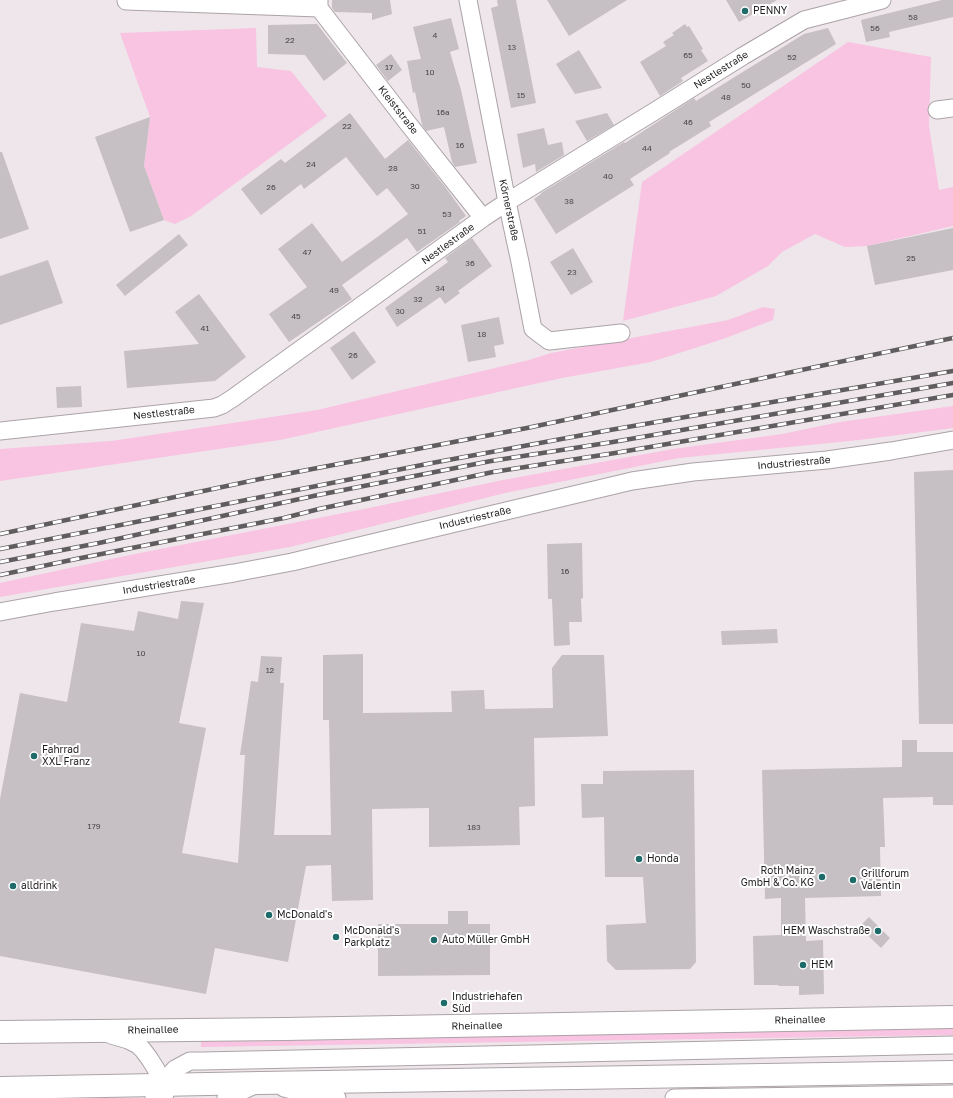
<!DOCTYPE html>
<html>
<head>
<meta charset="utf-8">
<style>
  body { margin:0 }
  canvas { display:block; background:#eee6ea }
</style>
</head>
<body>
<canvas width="953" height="1098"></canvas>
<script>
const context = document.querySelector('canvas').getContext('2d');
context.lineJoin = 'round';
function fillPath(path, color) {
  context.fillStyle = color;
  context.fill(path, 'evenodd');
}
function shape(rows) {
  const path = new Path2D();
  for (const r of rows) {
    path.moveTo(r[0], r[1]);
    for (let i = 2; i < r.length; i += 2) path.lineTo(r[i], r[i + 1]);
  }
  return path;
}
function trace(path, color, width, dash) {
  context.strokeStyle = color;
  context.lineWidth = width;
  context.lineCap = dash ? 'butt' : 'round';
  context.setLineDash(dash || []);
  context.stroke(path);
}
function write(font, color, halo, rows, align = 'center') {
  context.font = font + ' "Golos Text",sans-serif';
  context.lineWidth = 4;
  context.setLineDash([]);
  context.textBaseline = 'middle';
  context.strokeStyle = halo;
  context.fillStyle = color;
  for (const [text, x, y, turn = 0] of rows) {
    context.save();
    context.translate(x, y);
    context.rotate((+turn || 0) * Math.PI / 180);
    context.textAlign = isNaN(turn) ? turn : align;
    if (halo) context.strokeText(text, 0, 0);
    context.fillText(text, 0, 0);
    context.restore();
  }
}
fillPath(shape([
  [256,28,257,67,291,71,327,116,191,216,175,224,164,220,144,166,150,117,120,33],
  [848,42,931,57,929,126,939,190,953,187,953,226,867,246,845,247,815,234,782,252,768,266,716,296,623,321,642,182],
  [763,307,775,309,773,320,723,339,651,362,562,378,280,440,0,481,0,449,111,441,226,424,317,410,529,360,551,353,728,320],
  [953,406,953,428,859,440,679,458,505,493,290,547,0,597,0,583,130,555,364,509,503,480,673,449,782,434,840,422],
  [953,1027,953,1035,201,1047,201,1040]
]), '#f9c3e2');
fillPath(shape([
  [332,0,390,0,392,14,372,20,372,13,335,12,332,8],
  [497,0,516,0,536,103,511,108,491,8,498,6],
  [547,0,627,0,569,36],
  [726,0,777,0,739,22],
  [942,0,953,0,953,17,889,32,890,37,866,42,861,20],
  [451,18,459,49,450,52,461,90,477,163,455,167,452,162,444,127,426,131,422,125,415,92,413,93,407,61,421,59,413,27],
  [317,24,347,63,324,81,305,55,268,54,268,25],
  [685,24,687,27,689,26,703,49,701,50,708,61,681,78,683,81,660,96,640,62,666,46,663,42,674,35,672,33],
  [828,28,836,44,709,122,711,126,669,152,670,153,630,179,634,185,556,234,534,199,541,194,541,193,624,142,625,143,694,98,696,101,804,34],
  [579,50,602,88,575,94,556,64],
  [391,54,402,70,388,81,376,65],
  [350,113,385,159,408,140,446,188,466,216,459,221,460,222,417,252,407,238,342,285,352,299,289,342,269,314,307,287,278,249,312,223,342,262,376,238,408,214,387,188,377,196,346,157,304,189,301,184,261,215,241,189,281,159,285,163],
  [607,113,614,125,587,141,575,121],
  [150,117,144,166,164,220,130,232,95,137],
  [544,128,548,145,562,142,564,155,536,172,535,164,523,168,517,134],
  [0,152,2,152,29,229,0,239],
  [953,228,953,270,875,285,867,246],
  [179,234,188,245,125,296,116,285],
  [472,238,492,266,458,291,460,293,445,304,440,297,397,327,385,308,448,262,445,258],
  [573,248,593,282,571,295,550,262],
  [48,260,63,303,0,325,0,276],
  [199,294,246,357,215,381,127,388,124,351,199,344,175,312],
  [499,317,504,344,494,346,496,357,468,362,461,325],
  [354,331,376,362,352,380,330,348],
  [81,386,82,407,57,408,56,387],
  [953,470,953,724,919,724,914,472],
  [582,543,583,598,581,599,582,622,569,622,570,645,554,646,552,599,548,599,547,544],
  [181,601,204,603,179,723,206,728,182,853,238,863,245,755,240,755,251,681,258,682,261,656,282,657,280,683,284,683,274,835,331,835,329,720,323,720,323,655,363,654,363,713,452,712,451,691,484,690,485,709,553,708,552,668,562,655,604,655,608,736,534,738,535,806,519,807,520,845,429,847,429,808,372,809,373,900,332,901,331,865,306,866,288,962,215,948,206,994,0,956,0,799,20,693,67,702,81,623,134,631,138,611,178,619],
  [777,629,778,643,722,645,721,631],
  [902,740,917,740,917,752,953,752,953,805,933,805,933,797,883,798,885,847,880,847,881,896,805,898,806,941,823,940,824,994,799,995,799,986,778,986,779,985,754,985,753,936,781,935,781,898,765,899,762,770,902,767],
  [694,770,696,962,690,969,616,970,607,961,606,925,646,923,643,877,605,877,604,817,582,818,581,784,603,784,603,771],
  [448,911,468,911,468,924,490,924,490,975,378,976,378,924,448,924],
  [869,917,890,938,881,948,859,927]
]), '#c6bfc3');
const minor = shape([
  [126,0,126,1,319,8],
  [319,0,319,8,406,121,483,218],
  [468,0,507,202,520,262,533,329,549,341,621,333],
  [937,110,953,108],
  [0,431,214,408,222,405,233,398,483,218,507,202,655,111,743,56,804,20,882,0],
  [0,612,54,602,234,573,292,562,632,481,693,472,827,460,891,451,953,440],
  [111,1035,128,1040,138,1045,143,1050,149,1058,156,1069,165,1094],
  [284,1088,304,1093,337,1098],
  [154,1098,165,1080,175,1069,190,1061,202,1061,953,1045],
  [226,1098,255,1085],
  [674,1098,953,1094]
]);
const major = shape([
  [0,1032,285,1029,953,1017],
  [0,1088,260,1083,953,1072]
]);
trace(minor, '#aba3a7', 19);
trace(major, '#aba3a7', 24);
trace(minor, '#fff', 17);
trace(major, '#fff', 22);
const rail = shape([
  [0,534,260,479,527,428,953,338],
  [0,549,432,463,610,430,953,371],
  [0,562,99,543,318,495,491,461,613,442,953,383],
  [0,575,76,559,284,518,319,509,493,472,615,453,953,395]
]);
trace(rail, '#615d5f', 4.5);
trace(rail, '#fff', 3, [9]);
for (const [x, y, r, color] of [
  [745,11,4,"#1f6b6a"],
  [34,756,4,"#1f6b6a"],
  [639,859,4,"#1f6b6a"],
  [822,877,4,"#1f6b6a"],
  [853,880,4,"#1f6b6a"],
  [13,886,4,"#1f6b6a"],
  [269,915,4,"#1f6b6a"],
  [878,931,4,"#1f6b6a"],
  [336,937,4,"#1f6b6a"],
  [434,940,4,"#1f6b6a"],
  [803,965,4,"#1f6b6a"],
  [444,1003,4,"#1f6b6a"]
]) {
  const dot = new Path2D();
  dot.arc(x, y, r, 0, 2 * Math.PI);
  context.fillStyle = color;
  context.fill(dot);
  trace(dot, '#fff', 1.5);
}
write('8px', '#4a4647', null, [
  ["58",913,17],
  ["56",875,28],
  ["4",435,35],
  ["22",290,40],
  ["13",512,47],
  ["65",688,55],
  ["52",792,57],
  ["17",389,67],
  ["10",430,72],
  ["50",746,85],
  ["15",521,95],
  ["48",726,97],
  ["16a",443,112],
  ["46",688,122],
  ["22",347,126],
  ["16",460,145],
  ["44",647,148],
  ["24",311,164],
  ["28",393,168],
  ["40",608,176],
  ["30",415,186],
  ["26",271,187],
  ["38",569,201],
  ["53",447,214],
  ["51",422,231],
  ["47",307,252],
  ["25",911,258],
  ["36",470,263],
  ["23",572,272],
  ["34",440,288],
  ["49",334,290],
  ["32",418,299],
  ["30",400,311],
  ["45",296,316],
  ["41",205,328],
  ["18",482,334],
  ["26",353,355],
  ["16",565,571],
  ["10",141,653],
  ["12",270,670],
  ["179",94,826],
  ["183",474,827]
]);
write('10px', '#201d1e', '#fff', [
  ["PENNY",753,11],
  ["Fahrrad",42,750],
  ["XXL Franz",42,762],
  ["Honda",647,859],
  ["Roth Mainz",814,871,"right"],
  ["GmbH & Co. KG",814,883,"right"],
  ["Grillforum",861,874],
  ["Valentin",861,886],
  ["alldrink",21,886],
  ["McDonald's",277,915],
  ["McDonald's",344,931],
  ["Parkplatz",344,943],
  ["HEM Waschstraße",870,931,"right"],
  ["Auto Müller GmbH",442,940],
  ["HEM",811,965],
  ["Industriehafen",452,997],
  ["Süd",452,1009]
], 'left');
write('10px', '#201d1e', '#fff', [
  ["Nestlestraße",721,70,-32],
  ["Kleiststraße",398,110,52],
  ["Körnerstraße",509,210,78],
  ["Nestlestraße",448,244,-36],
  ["Nestlestraße",164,413,-6],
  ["Industriestraße",794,463,-5],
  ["Industriestraße",475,518,-13],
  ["Industriestraße",159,585,-9],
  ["Rheinallee",800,1020,-1],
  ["Rheinallee",477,1026,-1],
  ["Rheinallee",153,1030,-1]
]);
</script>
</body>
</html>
